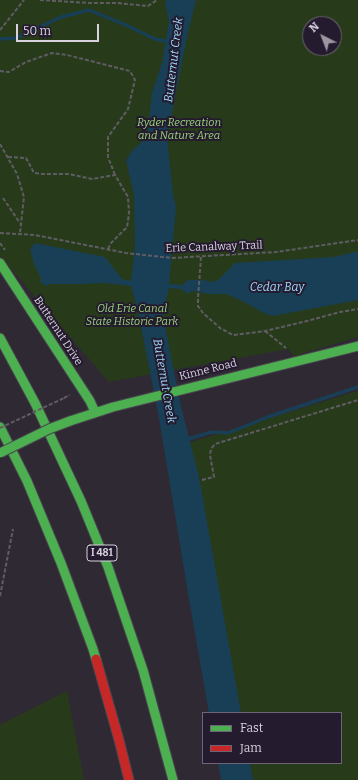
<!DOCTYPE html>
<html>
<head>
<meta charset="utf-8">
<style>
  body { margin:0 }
  #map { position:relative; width:358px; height:780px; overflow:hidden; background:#2f2934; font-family:Bitter,serif }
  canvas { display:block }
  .legend { position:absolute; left:202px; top:712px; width:140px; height:52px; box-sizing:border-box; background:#251b2f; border:1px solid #6d6475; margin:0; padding:5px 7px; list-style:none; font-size:12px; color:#d8d2df }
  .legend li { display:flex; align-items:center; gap:8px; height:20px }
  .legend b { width:20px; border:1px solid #6d6475 }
  .north { position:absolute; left:302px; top:16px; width:40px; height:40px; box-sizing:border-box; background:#251b2f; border:1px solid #6d6475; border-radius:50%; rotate:318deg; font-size:11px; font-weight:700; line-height:16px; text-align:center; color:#d8d2df }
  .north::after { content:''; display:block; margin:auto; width:14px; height:18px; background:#9d97a3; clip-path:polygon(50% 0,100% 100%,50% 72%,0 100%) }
  .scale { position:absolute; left:16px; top:24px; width:83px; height:18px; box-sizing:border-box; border:2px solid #d8d2df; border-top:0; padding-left:5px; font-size:12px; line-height:14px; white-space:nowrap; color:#d8d2df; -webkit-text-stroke:3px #251b2f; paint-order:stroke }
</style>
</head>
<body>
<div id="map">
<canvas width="358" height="780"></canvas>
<ul class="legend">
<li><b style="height:5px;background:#4caf50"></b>Fast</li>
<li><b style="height:5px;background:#c62828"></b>Jam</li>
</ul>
<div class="north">N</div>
<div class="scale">50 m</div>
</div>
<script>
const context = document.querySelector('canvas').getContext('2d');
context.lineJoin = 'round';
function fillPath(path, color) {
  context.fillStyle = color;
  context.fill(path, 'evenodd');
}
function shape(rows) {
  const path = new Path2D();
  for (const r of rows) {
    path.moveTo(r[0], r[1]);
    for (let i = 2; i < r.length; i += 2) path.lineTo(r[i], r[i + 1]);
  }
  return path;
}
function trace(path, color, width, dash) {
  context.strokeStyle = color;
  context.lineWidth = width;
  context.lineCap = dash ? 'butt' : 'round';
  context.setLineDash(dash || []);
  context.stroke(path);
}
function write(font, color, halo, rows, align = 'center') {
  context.font = font + ' Bitter,serif';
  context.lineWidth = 4;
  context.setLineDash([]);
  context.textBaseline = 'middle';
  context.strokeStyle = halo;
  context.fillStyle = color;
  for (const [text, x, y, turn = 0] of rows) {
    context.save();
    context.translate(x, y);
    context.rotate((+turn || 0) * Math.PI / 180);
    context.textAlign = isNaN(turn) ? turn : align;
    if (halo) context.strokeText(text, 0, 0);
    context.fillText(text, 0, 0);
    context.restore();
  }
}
fillPath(shape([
  [0,0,358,0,358,337,294,356,288,349,109,382,0,256],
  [310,24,334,24,334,48,310,48],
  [358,391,358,780,233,780,230,763,341,763,341,713,221,713,175,447],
  [67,691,84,780,0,780,0,725]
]), '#273b1a');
fillPath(shape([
  [167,0,196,0,187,37,167,138,173,195,176,207,169,284,182,285,188,280,203,280,213,282,219,279,235,263,334,257,358,251,358,300,273,316,264,313,242,301,226,294,207,294,200,292,192,291,187,294,181,289,169,288,168,293,162,312,181,406,199,477,241,713,209,713,189,599,159,418,137,307,131,286,104,283,83,284,49,284,46,286,40,282,41,278,34,264,30,249,35,243,105,257,122,279,131,281,135,247,134,195,126,160,133,150,147,137,152,93,162,63,169,21,165,3],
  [218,763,250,763,253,780,221,780]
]), '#183f55');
trace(shape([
  [0,39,16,38,61,17,89,10,126,25,155,39,171,42],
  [184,440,212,432,228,433,268,417,358,387]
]), '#183f55', 3.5);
const fast = shape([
  [0,263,90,401,95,412],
  [0,338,35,403,81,501,108,567,143,670,173,780],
  [70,421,113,407,358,346],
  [0,427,27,481,61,563,93,649,96,659]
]);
const jam = shape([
  [96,659,119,740,129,780]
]);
trace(fast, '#4a454f', 11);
trace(jam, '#4a454f', 11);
trace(shape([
  [40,0,88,3,117,3,148,6,157,0],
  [0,30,24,0],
  [0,71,9,72,26,62,52,53,67,55,130,71,135,80,128,109,108,137,108,157,115,175],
  [0,144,17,174,24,197,20,233],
  [8,157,26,158,34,173,43,174,69,174,92,179,115,175,128,197,129,214,127,227,111,243,108,249],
  [3,198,20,223],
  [0,233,35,235,126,253,172,258,276,252,358,240],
  [0,243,5,250],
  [201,257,198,298,198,306,203,313,220,328,233,335,265,331,307,321,340,312,358,309],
  [265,331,286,348],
  [64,398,70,395],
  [202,480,214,477,210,455,211,449,215,444,358,400],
  [0,596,13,529]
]), '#605c64', 2, [4, 2]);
trace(fast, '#4caf50', 9);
trace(jam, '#c62828', 9);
const fastBridge = shape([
  [0,453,49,429,70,421]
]);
trace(fastBridge, '#4a454f', 11, []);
trace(shape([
  [0,428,64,398]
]), '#605c64', 2, [4, 2]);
trace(fastBridge, '#4caf50', 9);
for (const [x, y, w] of [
  [102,553,30]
]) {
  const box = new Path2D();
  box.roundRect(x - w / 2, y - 8, w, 16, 3);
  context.fillStyle = '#251b2f';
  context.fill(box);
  trace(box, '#d8d2df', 1);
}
write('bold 10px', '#d8d2df', null, [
  ["I 481",102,553]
]);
write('italic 11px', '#99d279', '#251b2f', [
  ["Ryder Recreation",179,123],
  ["and Nature Area",179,136],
  ["Old Erie Canal",132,309],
  ["State Historic Park",132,322]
]);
write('11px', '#d8d2df', '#251b2f', [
  ["Erie Canalway Trail",214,247,-2],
  ["Butternut Drive",58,331,57],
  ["Kinne Road",208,370,-14]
]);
write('italic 12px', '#9bd7fb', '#251b2f', [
  ["Butternut Creek",174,60,-83],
  ["Cedar Bay",277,288],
  ["Butternut Creek",164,381,80]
]);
</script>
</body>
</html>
